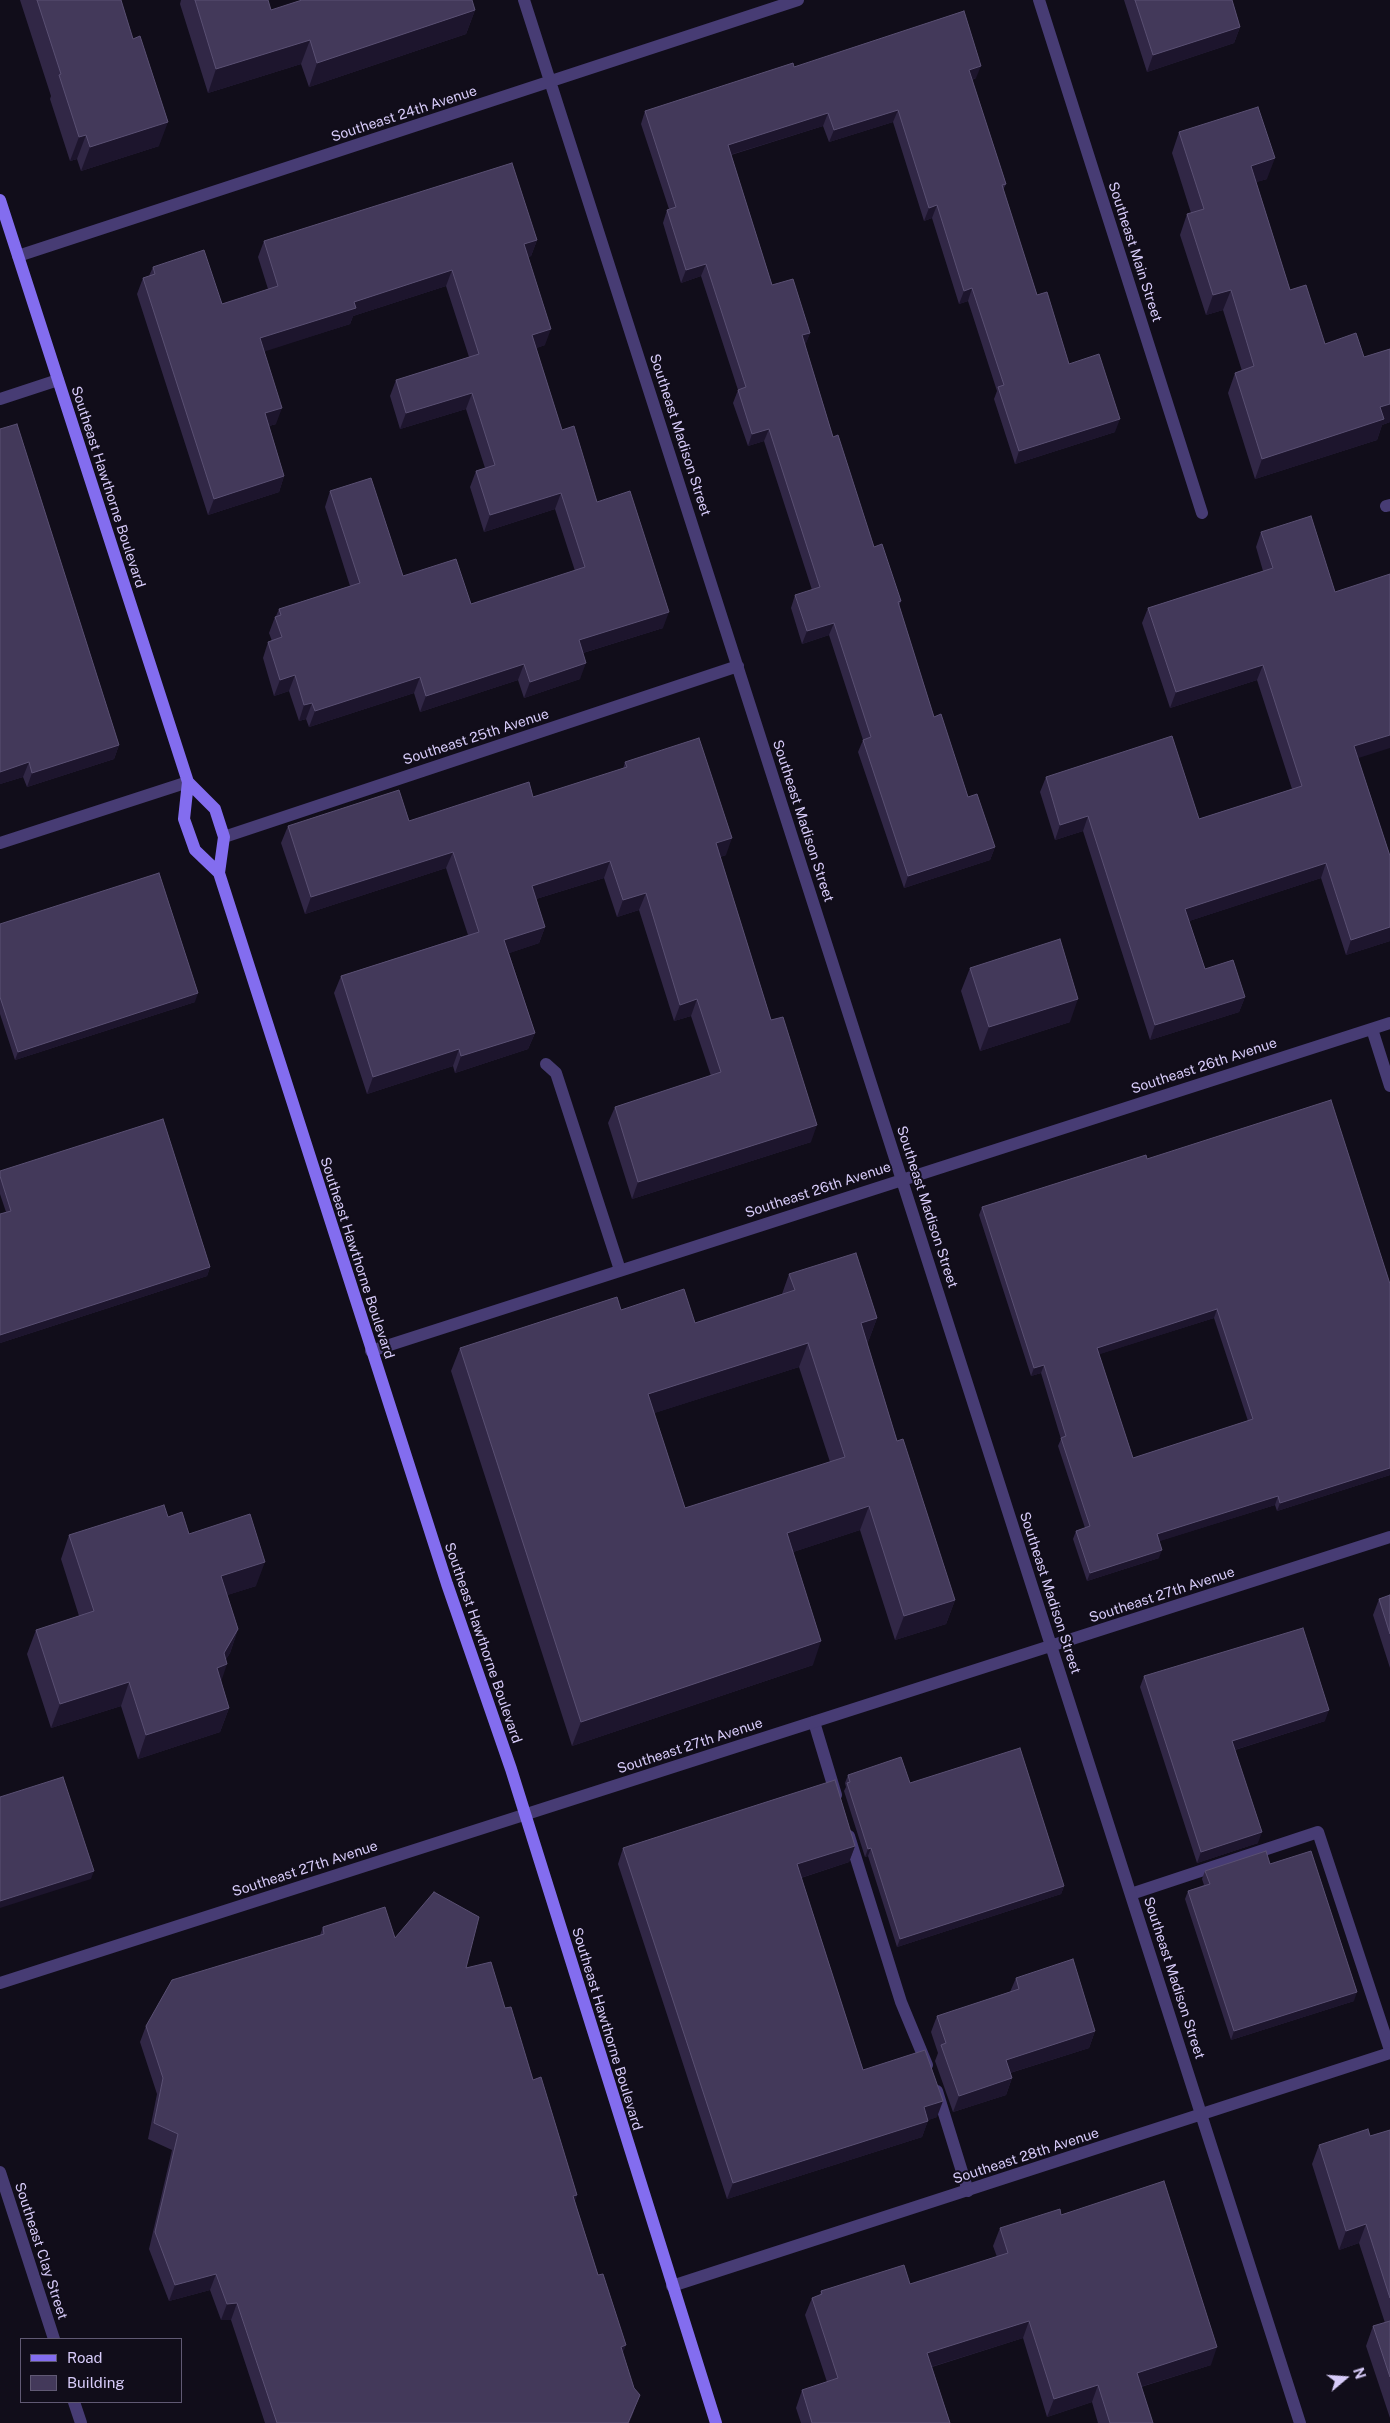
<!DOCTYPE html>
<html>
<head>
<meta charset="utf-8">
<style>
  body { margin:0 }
  #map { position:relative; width:1390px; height:2423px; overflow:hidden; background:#110d1a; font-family:"Public Sans",sans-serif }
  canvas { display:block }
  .legend { position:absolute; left:20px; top:2338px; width:162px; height:65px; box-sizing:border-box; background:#110d1a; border:1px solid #605973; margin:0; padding:6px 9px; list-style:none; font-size:15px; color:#d7cbf9 }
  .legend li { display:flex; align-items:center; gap:10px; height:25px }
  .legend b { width:25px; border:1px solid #605973 }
  .north { position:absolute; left:1320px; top:2353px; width:50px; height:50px; -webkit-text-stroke:4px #110d1a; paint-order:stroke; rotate:72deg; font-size:14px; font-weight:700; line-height:20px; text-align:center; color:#d7cbf9 }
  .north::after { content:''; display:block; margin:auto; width:18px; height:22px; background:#d7cbf9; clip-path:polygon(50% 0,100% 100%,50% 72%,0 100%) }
</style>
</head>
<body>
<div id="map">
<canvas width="1390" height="2423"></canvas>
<ul class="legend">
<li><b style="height:6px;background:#836def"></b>Road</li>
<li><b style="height:14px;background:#43395a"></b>Building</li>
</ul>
<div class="north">N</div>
</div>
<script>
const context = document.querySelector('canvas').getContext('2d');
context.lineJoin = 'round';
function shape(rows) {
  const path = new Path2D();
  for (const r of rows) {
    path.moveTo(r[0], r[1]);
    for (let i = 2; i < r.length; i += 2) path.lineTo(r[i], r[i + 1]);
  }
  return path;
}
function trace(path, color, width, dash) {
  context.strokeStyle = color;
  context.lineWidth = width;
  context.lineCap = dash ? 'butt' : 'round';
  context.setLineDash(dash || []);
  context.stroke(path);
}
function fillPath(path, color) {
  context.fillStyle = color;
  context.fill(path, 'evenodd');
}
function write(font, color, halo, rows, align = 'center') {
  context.font = font + ' "Public Sans",sans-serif';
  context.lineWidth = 4;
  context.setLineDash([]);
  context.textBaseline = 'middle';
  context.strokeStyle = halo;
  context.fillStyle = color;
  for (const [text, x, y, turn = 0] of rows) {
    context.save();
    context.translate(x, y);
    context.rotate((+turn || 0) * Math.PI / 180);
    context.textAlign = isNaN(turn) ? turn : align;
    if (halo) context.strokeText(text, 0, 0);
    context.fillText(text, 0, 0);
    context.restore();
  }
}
trace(shape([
  [546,1064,556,1073,620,1270],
  [814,1722,836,1795],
  [849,1836,901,2002,927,2065],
  [1131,1894,1318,1832,1390,2050],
  [937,2091,968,2191]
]), '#473c74', 12);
trace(shape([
  [524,0,1300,2423],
  [1039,0,1202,513],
  [18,256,798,0],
  [0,399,58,380],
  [1386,506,1390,505],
  [224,837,738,666],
  [0,843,188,782],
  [1372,1029,1390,1086],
  [371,1351,1390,1023],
  [0,1983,1390,1537],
  [0,2172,54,2339],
  [672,2286,1390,2053],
  [74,2402,81,2423]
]), '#473c74', 12);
trace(shape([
  [0,200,188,782,184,819,195,850,219,873],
  [188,782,215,809,224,837,219,873,447,1584,511,1769,716,2423]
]), '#836def', 12);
fillPath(shape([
  [20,0,121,0,159,146,81,171,77,159,70,161,50,99,51,96],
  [181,0,268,0,271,10,475,10,466,34,309,87,301,64,208,93,180,4],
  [1124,0,1232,0,1240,27,1234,43,1147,72],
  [794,67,976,78,972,80,1006,184,1003,190,1037,295,1069,364,1115,432,1015,464,994,399,997,391,968,301,959,304,932,218,924,221,893,122,829,142,823,126,731,155,772,285,810,333,805,345,833,437,874,547,901,601,899,606,934,717,968,797,995,847,990,860,904,888,858,752,863,740,829,635,802,644,791,608,795,595,812,590,764,441,748,446,733,403,738,390,701,276,681,283,663,223,667,210,669,209,641,124,645,111],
  [1179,132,1267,179,1256,182,1290,290,1325,344,1364,357,1390,349,1390,422,1382,425,1377,440,1255,479,1228,393,1235,373,1242,371,1223,310,1206,315,1180,235,1187,214,1191,213,1172,153],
  [537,240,531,256,528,257,545,345,536,348,562,430,597,502,663,628,583,653,580,679,524,698,518,680,420,712,414,693,309,727,306,719,299,721,289,691,274,696,263,658,268,642,272,641,269,633,275,617,276,616,279,609,350,586,325,507,330,491,403,576,471,604,575,571,555,509,484,532,470,487,476,471,485,468,466,409,400,429,390,396,396,380,469,357,446,286,353,316,350,324,264,351,276,424,269,426,284,476,279,492,208,515,137,294,143,278,149,276,153,267,222,304,268,289,258,257,264,241],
  [0,429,119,745,114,759,27,787,23,777,0,784],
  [1261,532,1358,758,1390,856,1390,941,1346,955,1321,878,1189,921,1205,969,1245,997,1239,1012,1150,1040,1083,831,1055,840,1040,792,1046,777,1199,819,1292,789,1257,680,1170,708,1142,623,1148,608,1263,571,1256,547],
  [625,762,726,855,720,857,771,1020,811,1142,632,1199,608,1123,615,1107,711,1076,691,1016,674,1021,639,910,617,917,604,878,536,899,545,927,539,943,509,953,535,1033,528,1049,455,1073,453,1066,367,1094,334,993,341,976,468,935,446,868,305,914,281,843,288,826,409,821,533,797,623,769],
  [0,924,195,1002,15,1060,0,1014],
  [970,968,1070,1022,980,1051,961,991],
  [1147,1159,1390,1284,1390,1475,1277,1511,1275,1505,1159,1541,1159,1558,1087,1581,1073,1539,1076,1531,1085,1528,1058,1446,1061,1439,1041,1373,1031,1376,979,1215,982,1207],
  [1214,1318,1248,1421,1133,1458,1099,1354],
  [0,1171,210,1267,207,1276,0,1343,0,1214,6,1212,0,1194],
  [789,1274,877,1318,868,1342,867,1343,897,1441,955,1600,946,1624,895,1640,860,1530,793,1552,813,1665,572,1746,451,1371,460,1348,621,1310,695,1323,782,1294],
  [799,1367,830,1462,685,1508,654,1413],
  [168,1517,256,1586,227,1595,238,1629,230,1653,226,1659,221,1681,229,1708,220,1732,138,1759,121,1706,51,1728,27,1654,36,1630,79,1616,61,1559,69,1535],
  [1390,1595,1390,1668,1373,1615,1379,1599],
  [1144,1676,1325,1721,1235,1750,1258,1843,1197,1863,1140,1687],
  [848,1775,910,1783,1064,1886,1061,1894,897,1947,868,1856,865,1857,844,1791,846,1787,845,1783],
  [855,1846,849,1862,801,1878,863,2070,937,2117,928,2120,922,2137,727,2199,618,1864,623,1848],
  [1270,1864,1354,2001,1231,2040,1185,1899,1188,1891,1204,1885,1202,1879,1205,1871],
  [323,1927,395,1938,466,1968,505,2008,533,2080,575,2202,623,2354,634,2411,629,2423,265,2423,231,2320,221,2320,210,2290,169,2301,149,2249,172,2150,148,2139,157,2094,140,2042,146,2026,320,1935],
  [1016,1978,1095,2031,1089,2048,1010,2073,1012,2078,1006,2095,953,2112,935,2061,938,2053,931,2032,937,2016,1010,1992],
  [1390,2130,1390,2418,1366,2346,1373,2326,1385,2323,1359,2243,1339,2250,1312,2164,1319,2145,1370,2136],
  [1061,2215,1211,2365,1141,2387,1153,2423,1098,2423,1092,2402,1047,2417,1023,2338,932,2367,950,2423,801,2423,796,2408,802,2390,827,2382,805,2315,812,2298,820,2295,821,2291,910,2284,997,2257,993,2246,1000,2228]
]), '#312746');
fillPath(shape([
  [475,10,466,34,309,87,317,63],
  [1240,27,1234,43,1147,72,1153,55],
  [310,40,301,64,208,93,216,69],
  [981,66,976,78,964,82,969,70],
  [898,110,893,122,829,142,834,130],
  [828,113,823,126,723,157,728,145],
  [168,122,159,146,81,171,90,147],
  [86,135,77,159,70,161,79,137],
  [1275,158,1267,179,1243,186,1251,166],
  [937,205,932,218,924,221,929,208],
  [537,240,531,256,519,260,524,244],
  [706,264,701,276,681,283,686,270],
  [452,270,446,286,353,316,350,324,254,355,260,338,354,302],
  [972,288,968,301,959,304,964,291],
  [1231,290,1223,310,1206,315,1213,295],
  [551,329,545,345,526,352,532,335],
  [810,333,805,346,802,335],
  [472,393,466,409,400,429,406,413],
  [1390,404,1390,422,1382,425,1377,440,1255,479,1262,459,1380,407],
  [282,408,276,424,259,429,265,413],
  [1120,419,1115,432,1015,464,1019,451],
  [769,429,764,441,748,446,752,434],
  [284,476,279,492,208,515,214,499],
  [561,493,555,509,484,532,490,515],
  [669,612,663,628,573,656,579,640],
  [834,623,829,635,802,644,807,631],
  [586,663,580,679,524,698,530,682],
  [524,664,518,680,420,712,426,696],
  [1263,665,1257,680,1170,708,1176,692],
  [295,675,289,691,274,696,280,680],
  [420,677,414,693,309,727,315,711],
  [312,703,306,719,299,721,304,705],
  [1390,735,1390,748,1349,761,1354,746],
  [119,745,114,759,27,787,32,773],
  [29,762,23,777,0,784,0,772],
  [1088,816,1083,831,1055,840,1060,825],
  [732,838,726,855,710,860,716,843],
  [995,847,990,860,904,888,908,876],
  [453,852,446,868,305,914,311,897],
  [610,861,604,878,526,902,532,886],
  [1326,863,1321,878,1180,924,1185,909],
  [646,893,639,910,617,917,623,900],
  [545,927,539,943,498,957,504,940],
  [1390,927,1390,941,1346,955,1351,940],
  [198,993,195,1002,15,1060,18,1052],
  [1245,997,1239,1012,1150,1040,1155,1025],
  [697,999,691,1016,674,1021,680,1005],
  [1078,999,1070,1022,980,1051,989,1027],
  [535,1033,528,1049,455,1073,461,1056],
  [459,1049,453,1066,367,1094,373,1077],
  [817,1125,811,1142,632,1199,638,1182],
  [210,1267,207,1276,0,1343,0,1335],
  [1217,1309,1214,1318,1094,1356,1097,1348],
  [877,1318,868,1342,852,1347,861,1323],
  [808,1343,799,1367,639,1418,648,1394],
  [1044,1365,1041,1373,1031,1376,1034,1368],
  [1390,1468,1390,1475,1277,1511,1280,1503],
  [1278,1496,1275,1505,1154,1543,1157,1534],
  [869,1506,860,1530,778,1557,787,1533],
  [1162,1550,1159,1558,1087,1581,1090,1573],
  [265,1562,256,1586,212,1600,221,1576],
  [955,1600,946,1624,895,1640,904,1616],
  [238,1629,230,1653,222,1666,227,1664,219,1688,217,1668,224,1653],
  [821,1641,813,1665,572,1746,581,1722],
  [129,1682,121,1706,51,1728,60,1704],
  [229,1708,220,1732,138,1759,146,1735],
  [1329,1710,1325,1721,1228,1752,1232,1741],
  [1262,1832,1258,1843,1197,1863,1201,1852],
  [855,1846,849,1862,791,1881,797,1864],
  [871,1848,868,1856,865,1857,868,1849],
  [94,1871,91,1879,0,1908,0,1901],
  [1064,1886,1061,1894,897,1947,900,1939],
  [1357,1992,1354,2001,1231,2040,1234,2031],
  [1095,2031,1089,2048,1000,2076,1006,2060],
  [1012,2078,1006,2095,953,2112,959,2096],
  [943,2101,937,2117,918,2124,924,2107],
  [928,2121,922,2137,727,2199,733,2183],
  [577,2195,572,2211,573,2196],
  [1366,2224,1359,2243,1339,2250,1346,2231],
  [216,2274,210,2290,169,2301,175,2285],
  [237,2303,231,2320,221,2320,227,2304],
  [1029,2321,1023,2338,921,2370,927,2353],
  [626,2345,620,2361,621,2347],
  [1217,2347,1211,2365,1130,2390,1137,2373],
  [1098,2385,1092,2402,1047,2417,1054,2399],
  [640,2395,629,2423,628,2423]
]), '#1d152d');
const building = shape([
  [37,0,121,0,133,39,140,36,168,122,90,147,86,135,79,137,59,75,61,74,37,0],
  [195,0,268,0,271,10,302,0,472,0,475,10,317,63,310,40,216,69,195,0],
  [1135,0,1232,0,1240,27,1153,55,1135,0],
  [964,11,981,66,969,70,1006,184,1002,185,1037,295,1047,292,1069,364,1099,354,1120,419,1019,451,998,387,1004,385,972,288,964,291,937,205,929,208,898,110,834,130,828,113,728,145,772,285,793,279,810,333,802,335,833,437,838,435,874,547,882,544,901,601,898,602,934,717,941,714,968,797,977,794,995,847,908,876,863,740,871,737,834,623,807,631,795,595,820,587,769,429,752,434,738,390,746,387,706,264,686,270,667,210,676,207,645,111,793,63,794,67,964,11],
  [1258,107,1275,158,1251,166,1290,290,1306,285,1325,344,1356,333,1364,357,1390,349,1390,404,1380,407,1384,419,1262,459,1235,373,1254,366,1231,290,1213,295,1187,214,1204,209,1179,132,1258,107],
  [512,163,537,240,524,244,551,329,532,335,562,430,574,426,597,502,630,491,669,612,579,640,586,663,530,682,524,664,426,696,420,677,315,711,312,703,304,705,295,675,280,680,268,642,282,637,275,617,281,615,279,609,360,583,330,491,371,478,403,576,456,559,471,604,585,567,561,493,490,515,476,471,495,465,472,393,406,413,396,380,479,354,452,270,354,302,356,308,260,338,282,408,265,413,284,476,214,499,143,278,155,274,153,267,204,250,222,304,278,286,264,241,512,163],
  [17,424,119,745,32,773,29,762,0,772,0,429,17,424],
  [1311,516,1335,592,1390,574,1390,735,1354,746,1390,856,1390,927,1351,940,1326,863,1185,909,1205,969,1233,960,1245,997,1155,1025,1088,816,1060,825,1046,777,1172,736,1199,819,1302,786,1263,665,1176,692,1148,608,1273,568,1261,532,1311,516],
  [699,738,732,838,716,843,771,1020,783,1017,817,1125,638,1182,615,1107,721,1072,697,999,680,1005,646,893,623,900,610,861,532,886,545,927,504,940,535,1033,461,1056,459,1049,373,1077,341,976,479,932,453,852,311,897,288,826,399,790,409,821,529,782,533,797,627,767,625,762,699,738],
  [159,873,198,993,18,1052,0,997,0,924,159,873],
  [1060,939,1078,999,989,1027,970,968,1060,939],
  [1331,1100,1390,1284,1390,1468,1280,1503,1278,1496,1157,1534,1162,1550,1090,1573,1076,1531,1090,1526,1061,1438,1066,1436,1044,1365,1034,1368,982,1207,1146,1155,1147,1159,1331,1100],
  [1217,1309,1253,1419,1133,1458,1097,1348,1217,1309],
  [163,1119,210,1267,0,1335,0,1214,11,1211,0,1176,0,1171,163,1119],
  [856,1253,877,1318,861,1323,897,1441,903,1439,955,1600,904,1616,869,1506,787,1533,821,1641,581,1722,460,1348,617,1297,621,1310,684,1289,695,1323,795,1290,789,1274,856,1253],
  [808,1343,845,1457,685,1508,648,1394,808,1343],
  [164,1505,168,1517,182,1512,189,1534,250,1514,265,1562,221,1576,238,1629,224,1653,227,1664,217,1668,229,1708,146,1735,129,1682,60,1704,36,1630,94,1611,69,1535,164,1505],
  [1390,1595,1390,1634,1379,1599,1390,1595],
  [1303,1628,1329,1710,1232,1741,1262,1832,1201,1852,1144,1676,1303,1628],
  [1020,1748,1064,1886,900,1939,871,1848,868,1849,847,1783,850,1782,848,1775,901,1757,910,1783,1020,1748],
  [63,1777,94,1871,0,1901,0,1797,63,1777],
  [835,1780,855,1846,797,1864,863,2070,925,2050,943,2101,924,2107,928,2121,733,2183,623,1848,835,1780],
  [1266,1851,1270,1864,1311,1851,1357,1992,1234,2031,1188,1891,1210,1884,1205,1871,1266,1851],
  [434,1892,479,1917,466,1968,491,1962,505,2008,511,2007,533,2080,541,2077,577,2195,573,2196,598,2275,603,2274,626,2345,621,2347,634,2388,640,2395,628,2423,277,2423,237,2303,227,2304,216,2274,175,2285,155,2232,178,2134,154,2123,163,2078,146,2026,172,1980,324,1934,323,1927,385,1907,395,1938,434,1892],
  [1073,1959,1095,2031,1006,2060,1012,2078,959,2096,941,2045,946,2043,937,2016,1019,1989,1016,1978,1073,1959],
  [1368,2129,1370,2136,1390,2130,1390,2298,1366,2224,1346,2231,1319,2145,1368,2129],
  [1164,2181,1217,2347,1137,2373,1153,2423,1110,2423,1098,2385,1054,2399,1029,2321,927,2353,950,2423,812,2423,802,2390,838,2378,812,2298,822,2294,821,2291,904,2265,910,2284,1008,2253,1000,2228,1060,2209,1061,2215,1164,2181],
  [1390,2321,1390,2377,1373,2326,1390,2321]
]);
fillPath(building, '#43395a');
trace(building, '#5a5073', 1);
write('14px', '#d7cbf9', '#110d1a', [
  ["Southeast 24th Avenue",404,114,-18],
  ["Southeast Main Street",1135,252,72],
  ["Southeast Madison Street",680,435,72],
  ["Southeast Hawthorne Boulevard",108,487,72],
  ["Southeast 25th Avenue",476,737,-18],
  ["Southeast Madison Street",803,821,72],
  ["Southeast 26th Avenue",1204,1066,-18],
  ["Southeast 26th Avenue",818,1190,-18],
  ["Southeast Madison Street",927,1207,72],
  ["Southeast Hawthorne Boulevard",357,1258,72],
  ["Southeast Madison Street",1050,1593,72],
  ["Southeast 27th Avenue",1162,1595,-18],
  ["Southeast Hawthorne Boulevard",483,1643,71],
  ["Southeast 27th Avenue",690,1746,-18],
  ["Southeast 27th Avenue",305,1869,-18],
  ["Southeast Madison Street",1174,1978,72],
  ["Southeast Hawthorne Boulevard",607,2029,73],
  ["Southeast 28th Avenue",1026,2156,-18],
  ["Southeast Clay Street",41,2251,72]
]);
</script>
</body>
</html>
